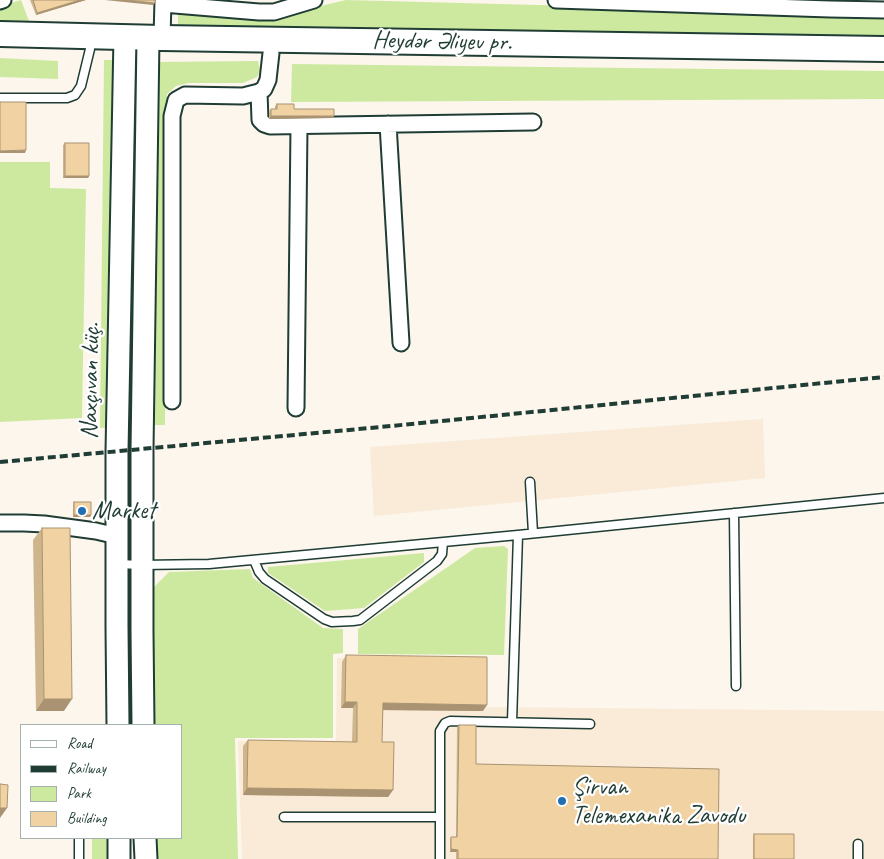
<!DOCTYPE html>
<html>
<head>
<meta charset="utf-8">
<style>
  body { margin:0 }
  #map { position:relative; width:884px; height:859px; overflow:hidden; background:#fcf6ed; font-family:Caveat,sans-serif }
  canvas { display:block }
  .legend { position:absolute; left:20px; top:724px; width:162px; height:115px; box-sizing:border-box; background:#fff; border:1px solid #a5b1ae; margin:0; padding:6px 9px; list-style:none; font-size:15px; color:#1f3d34 }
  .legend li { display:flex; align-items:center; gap:10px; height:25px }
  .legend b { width:25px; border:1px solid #a5b1ae }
</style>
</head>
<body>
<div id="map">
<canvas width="884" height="859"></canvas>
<ul class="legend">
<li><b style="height:6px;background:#fff"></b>Road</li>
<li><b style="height:6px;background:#1f3d34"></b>Railway</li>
<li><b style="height:14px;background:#cde99f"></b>Park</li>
<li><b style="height:14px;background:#f1d2a3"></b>Building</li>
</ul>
</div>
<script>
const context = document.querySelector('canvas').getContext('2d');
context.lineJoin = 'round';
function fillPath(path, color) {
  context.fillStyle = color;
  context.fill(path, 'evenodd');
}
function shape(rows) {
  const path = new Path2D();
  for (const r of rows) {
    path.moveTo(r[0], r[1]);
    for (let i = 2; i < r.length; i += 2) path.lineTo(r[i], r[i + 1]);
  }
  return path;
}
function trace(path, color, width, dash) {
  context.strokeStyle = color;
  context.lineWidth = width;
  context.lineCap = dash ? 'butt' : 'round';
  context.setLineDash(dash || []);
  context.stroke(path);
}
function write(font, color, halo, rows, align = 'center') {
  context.font = font + ' Caveat,sans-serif';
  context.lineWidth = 4.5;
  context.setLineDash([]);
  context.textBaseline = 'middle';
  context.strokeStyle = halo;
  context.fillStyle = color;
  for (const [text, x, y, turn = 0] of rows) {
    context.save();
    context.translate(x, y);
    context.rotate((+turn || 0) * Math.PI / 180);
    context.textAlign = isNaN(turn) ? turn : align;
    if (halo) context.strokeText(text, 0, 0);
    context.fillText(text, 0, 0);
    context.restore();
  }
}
fillPath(shape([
  [763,419,765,478,374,516,370,447],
  [337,658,488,660,487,707,884,711,884,859,242,859,238,741,336,742]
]), '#f9ebd7');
fillPath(shape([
  [21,0,29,21,20,23,0,23,0,6],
  [346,0,884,14,884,40,178,29,178,11,274,17],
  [0,58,58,61,58,79,0,77],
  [104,60,116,60,113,427,100,428],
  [258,61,260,71,257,77,243,83,189,83,176,86,167,94,165,425,148,425,153,62],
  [292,64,884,71,884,99,291,102],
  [129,95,141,95,136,426,124,425],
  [0,162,50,162,50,188,86,189,82,418,0,422],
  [504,546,508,549,504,655,358,654,358,629,475,548],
  [424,553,424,562,364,608,325,611,268,573,268,567],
  [250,569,253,578,323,628,343,629,343,653,333,654,333,738,235,738,238,859,155,859,155,838,181,838,181,725,154,725,152,589,169,572],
  [123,576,134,576,136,725,125,725],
  [92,838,111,838,112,859,92,859]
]), '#cde99f');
const lane = shape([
  [0,98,67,98,75,95,81,86,90,49],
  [530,482,533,533],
  [734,513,736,686],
  [254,560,259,572,265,579,324,619,332,622,353,621,360,620,437,561,442,554,443,542],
  [118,564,141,565,209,564,518,535,884,498],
  [512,722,518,535],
  [284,817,440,817],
  [858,844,858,859],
  [79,859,79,838],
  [440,859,440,731,445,723,450,721,590,724]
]);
const street = shape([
  [556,0,830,9,884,10],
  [0,1,3,0],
  [163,4,259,12,274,12,314,0],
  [162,38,163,0],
  [259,92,260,120,264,124,270,126,533,122],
  [388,124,401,343],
  [172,401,172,116,176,100,185,95,243,96,259,92,264,89,268,80,271,53],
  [296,408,299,126],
  [0,523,24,523,44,524,96,531,117,536]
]);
const secondary = shape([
  [118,725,117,627,117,451,125,37],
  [143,725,142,632,142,449,148,38],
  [119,838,119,859],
  [145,838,146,859]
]);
const primary = shape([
  [0,34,162,38,884,49]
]);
trace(lane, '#1f3d34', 11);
trace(street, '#1f3d34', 19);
trace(secondary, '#1f3d34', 25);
trace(primary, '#1f3d34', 28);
trace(lane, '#fff', 8);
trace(street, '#fff', 15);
trace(secondary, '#fff', 21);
trace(primary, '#fff', 24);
trace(shape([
  [0,462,381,427,884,377]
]), '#1f3d34', 4, [8, 4]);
fillPath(shape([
  [30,0,86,0,36,15],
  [277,104,294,109,334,116,332,118,269,119,269,112,271,109,275,109,275,106],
  [65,143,89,176,88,178,63,178,63,145],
  [74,502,91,515,90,517,73,517,73,504],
  [42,528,64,711,36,711,33,540],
  [346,655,483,711,383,710,382,742,393,790,388,797,243,795,243,746,248,740,352,742,353,708,341,708,342,662],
  [459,725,476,764,718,859,456,859,456,852,450,852,450,839,451,837,456,837,457,727],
  [754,834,794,859,753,859,753,836]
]), '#cfb58c');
fillPath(shape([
  [80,0,86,0,36,15,37,13],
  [105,0,126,0,155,3,153,5],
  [271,116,334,116,332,118,269,119],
  [26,150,25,153,0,153,0,151],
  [65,176,89,176,88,178,63,178],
  [74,515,91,515,90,517,73,517],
  [44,699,72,699,64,711,36,711],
  [345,702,357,702,353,708,341,708],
  [383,703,487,705,483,711,378,710],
  [247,788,393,790,388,797,243,795],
  [0,808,7,808,0,818],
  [451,849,458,850,456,852,450,852]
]), '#a99372');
const building = shape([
  [33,0,80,0,37,13,33,0],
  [126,0,155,0,155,3,126,0],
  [0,102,26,102,26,150,0,151,0,102],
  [277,104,294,104,294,109,334,109,334,116,271,116,271,109,277,109,277,104],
  [65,143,89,143,89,176,65,176,65,143],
  [74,502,91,502,91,515,74,515,74,502],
  [42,528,70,528,72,699,44,699,42,528],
  [346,655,487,657,487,705,383,703,382,742,394,742,393,790,247,788,248,740,357,742,357,702,345,702,346,655],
  [459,725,476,725,476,764,719,769,718,859,458,859,458,850,451,849,451,837,457,837,459,725],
  [0,784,8,785,7,808,0,808,0,784],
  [754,834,794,834,794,859,754,859,754,834]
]);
fillPath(building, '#f1d2a3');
trace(building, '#a99372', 1);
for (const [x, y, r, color] of [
  [82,511,5,"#1f6fb2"],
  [562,801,5,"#1f6fb2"]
]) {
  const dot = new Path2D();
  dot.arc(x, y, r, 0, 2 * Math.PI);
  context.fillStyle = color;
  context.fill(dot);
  trace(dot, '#fff', 2);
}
write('25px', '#1f3d34', '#fff', [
  ["Heydər Əliyev pr.",442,42,1],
  ["Naxçıvan küç.",91,381,-89]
]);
write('25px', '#1f3d34', '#fff', [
  ["Market",92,511],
  ["Şirvan",572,787],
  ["Telemexanika Zavodu",572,816]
], 'left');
</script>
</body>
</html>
